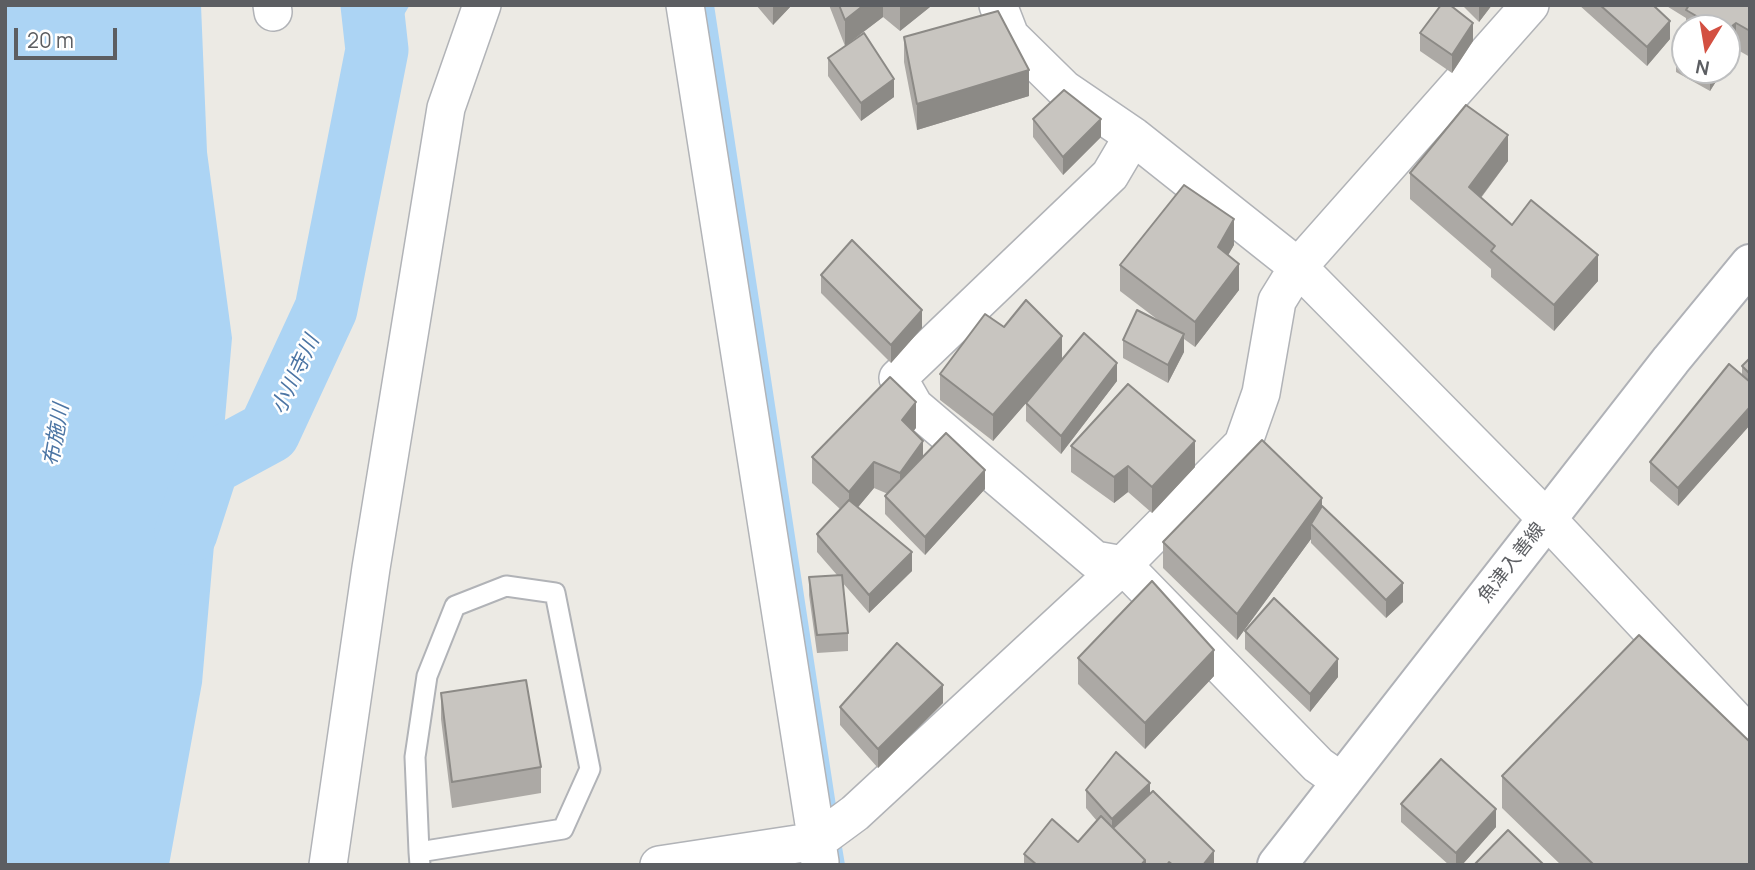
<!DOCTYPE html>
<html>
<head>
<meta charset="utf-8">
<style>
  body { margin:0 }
  #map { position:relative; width:1755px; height:870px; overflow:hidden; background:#eceae4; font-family:Manrope,sans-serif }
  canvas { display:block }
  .frame { position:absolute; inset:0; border:7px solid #5c5e62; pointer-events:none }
  .north { position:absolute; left:1671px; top:14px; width:70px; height:70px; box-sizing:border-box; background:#fff; border:2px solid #bebfc0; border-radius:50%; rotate:191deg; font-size:19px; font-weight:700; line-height:28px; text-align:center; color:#5c5e62 }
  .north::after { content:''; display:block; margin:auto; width:24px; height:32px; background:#d35042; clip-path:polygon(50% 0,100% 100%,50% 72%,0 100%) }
  .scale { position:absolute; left:14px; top:28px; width:103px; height:32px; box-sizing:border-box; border:4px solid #5c5e62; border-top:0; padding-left:9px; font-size:21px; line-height:24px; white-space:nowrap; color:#5c5e62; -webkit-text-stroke:5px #fff; paint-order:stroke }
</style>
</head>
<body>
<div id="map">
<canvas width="1755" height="870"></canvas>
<div class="frame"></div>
<div class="north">N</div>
<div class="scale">20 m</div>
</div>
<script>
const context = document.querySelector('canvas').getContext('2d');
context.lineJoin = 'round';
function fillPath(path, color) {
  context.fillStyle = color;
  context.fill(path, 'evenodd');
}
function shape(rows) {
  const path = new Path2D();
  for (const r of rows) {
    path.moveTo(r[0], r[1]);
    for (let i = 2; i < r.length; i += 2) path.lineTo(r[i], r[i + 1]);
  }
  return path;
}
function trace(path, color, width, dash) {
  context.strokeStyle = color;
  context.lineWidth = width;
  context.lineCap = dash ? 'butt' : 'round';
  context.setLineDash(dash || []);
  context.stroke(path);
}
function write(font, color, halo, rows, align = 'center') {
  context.font = font + ' Manrope,"Noto Sans JP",sans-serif';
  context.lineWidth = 5;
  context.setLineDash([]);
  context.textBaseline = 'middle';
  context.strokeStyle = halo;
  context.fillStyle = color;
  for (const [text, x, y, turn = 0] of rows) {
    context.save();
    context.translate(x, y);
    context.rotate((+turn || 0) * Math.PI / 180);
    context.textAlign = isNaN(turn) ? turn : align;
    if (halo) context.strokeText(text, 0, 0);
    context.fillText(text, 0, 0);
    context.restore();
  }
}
fillPath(shape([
  [5,5,201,5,207,152,232,338,202,683,169,865,5,865]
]), '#acd4f4');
trace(shape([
  [709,5,833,819],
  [377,50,404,5],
  [835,835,840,865]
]), '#acd4f4', 10);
trace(shape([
  [186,533,208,465,269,432,326,309,377,50,372,5]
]), '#acd4f4', 63);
const lane = shape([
  [419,852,563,829,590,769,555,593,506,586,455,606,427,676,415,757,419,852,420,865]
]);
const street = shape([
  [272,5,273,12],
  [685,5,820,862],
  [1530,5,1298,267,1547,519,1750,736],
  [1133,136,1110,175,898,378,914,406,1095,560,1123,565,1318,765,1342,782],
  [328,865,371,568,446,108,482,5],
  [659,865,817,841,855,813,1123,565,1243,444,1261,393,1277,301,1298,267,1133,136,1064,89,1010,36,998,5]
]);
const secondary = shape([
  [1277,865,1671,360,1750,264]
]);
trace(lane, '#b1b3b7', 23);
trace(street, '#b1b3b7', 40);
trace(secondary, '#b0b2b7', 42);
trace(lane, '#fff', 19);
trace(street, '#fff', 37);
trace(secondary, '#fff', 38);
fillPath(shape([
  [756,5,792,5,773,25],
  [829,5,930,5,930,7,900,31,883,17,845,46],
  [1462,5,1492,5,1479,22],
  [1579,5,1653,5,1670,39,1647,66],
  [1665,5,1750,5,1750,57,1736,49,1727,56,1727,28,1686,28,1686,18],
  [1420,33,1473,41,1452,73,1420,51],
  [904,37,1029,96,917,130,904,62],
  [1685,48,1685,70,1722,70,1722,72,1710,91,1676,72,1676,63],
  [828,58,894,97,861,121,828,76],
  [1033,119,1101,137,1063,175,1033,137],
  [1508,161,1481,198,1512,225,1598,281,1554,331,1491,277,1491,269,1410,199,1410,173],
  [1234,245,1228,255,1239,290,1195,347,1184,339,1184,352,1168,383,1123,358,1123,340,1162,323,1120,291,1120,265],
  [821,275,922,328,891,363,821,293],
  [1004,327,1062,359,1117,381,1061,454,1026,421,1026,403,993,441,940,400,940,374],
  [1750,358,1750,425,1678,506,1650,481,1650,462,1742,375,1742,366],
  [916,428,913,431,923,457,985,489,925,555,885,514,885,496,888,494,874,488,858,507,912,571,869,613,842,582,848,633,848,651,817,653,809,595,809,577,837,575,817,552,817,534,840,509,812,483,812,457],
  [1071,446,1195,467,1152,513,1128,492,1114,503,1071,472],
  [1322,506,1403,602,1386,618,1311,543,1311,539,1237,640,1163,568,1163,542],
  [1245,631,1338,677,1310,712,1245,649],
  [1078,658,1214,676,1145,749,1078,684],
  [441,693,541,767,541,793,452,808,441,719],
  [943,703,878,768,840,725,840,707],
  [1502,776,1750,865,1561,865,1502,808],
  [1086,790,1150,793,1214,865,1024,865,1024,854,1078,842,1097,821,1086,808],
  [1401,804,1496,827,1462,865,1449,865,1401,822]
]), '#aca9a5');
fillPath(shape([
  [775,5,792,5,773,25,773,7],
  [864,5,883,5,883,17,845,46,845,20],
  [900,5,930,5,930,7,900,31],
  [1479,5,1492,5,1479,22],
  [1670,21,1670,39,1647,66,1647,47],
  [1473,23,1473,41,1452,73,1452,55],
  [1736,23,1736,49,1727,56,1727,30],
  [1029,70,1029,96,917,130,917,104],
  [1717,70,1722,70,1722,72,1710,91,1710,82],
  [894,79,894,97,861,121,861,103],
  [1101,119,1101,137,1063,175,1063,157],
  [1508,135,1508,161,1469,213,1469,187],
  [1234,219,1234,245,1218,273,1218,247],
  [1598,255,1598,281,1554,331,1554,305],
  [1239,264,1239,290,1195,347,1195,322],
  [922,310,922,328,891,363,891,345],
  [1184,334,1184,352,1168,383,1168,365],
  [1062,336,1062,362,993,441,993,415],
  [1117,363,1117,381,1061,454,1061,436],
  [916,402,916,428,902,445,902,420],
  [1750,407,1750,425,1678,506,1678,488],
  [923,441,923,467,900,499,900,473],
  [1195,441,1195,467,1152,513,1152,487],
  [874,462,874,488,849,518,849,492],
  [1128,466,1128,492,1114,503,1114,477],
  [985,470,985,489,925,555,925,537],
  [1322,498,1322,524,1311,524,1311,539,1237,640,1237,614],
  [912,552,912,571,869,613,869,595],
  [1403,583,1403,602,1386,618,1386,600],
  [1214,650,1214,676,1145,749,1145,723],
  [1338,659,1338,677,1310,712,1310,694],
  [943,685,943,703,878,768,878,749],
  [1150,783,1150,801,1112,835,1112,819],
  [1496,809,1496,827,1462,865,1456,865,1456,853],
  [1214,851,1214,865,1203,865]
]), '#8c8a86');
const building = shape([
  [839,5,864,5,845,20,839,5],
  [1441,5,1450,5,1473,23,1452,55,1420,33,1441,5],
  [1600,5,1653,5,1670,21,1647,47,1600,5],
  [1689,5,1750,5,1750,31,1736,23,1727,30,1727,28,1717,28,1686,10,1689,5],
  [998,11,1029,70,917,104,904,37,998,11],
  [864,33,894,79,861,103,828,58,864,33],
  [1685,48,1685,68,1676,63,1685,48],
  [1689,70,1717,70,1710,82,1689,70],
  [1064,90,1101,119,1063,157,1033,119,1064,90],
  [1466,105,1508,135,1469,187,1512,225,1531,200,1598,255,1554,305,1491,251,1495,246,1410,173,1466,105],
  [1184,185,1234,219,1218,247,1239,264,1195,322,1120,265,1184,185],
  [852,240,922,310,891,345,821,275,852,240],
  [1026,300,1062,336,993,415,940,374,985,314,1004,327,1026,300],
  [1137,310,1184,334,1168,365,1123,340,1137,310],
  [1084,333,1117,363,1061,436,1026,403,1084,333],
  [1750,358,1750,374,1742,366,1750,358],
  [1729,364,1750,382,1750,407,1678,488,1650,462,1729,364],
  [890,377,916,402,902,420,923,441,900,473,874,462,849,492,812,457,890,377],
  [1128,384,1195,441,1152,487,1128,466,1114,477,1071,446,1128,384],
  [946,433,985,470,925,537,885,496,946,433],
  [1262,440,1322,498,1237,614,1163,542,1262,440],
  [849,500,912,552,869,595,817,534,849,500],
  [1322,506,1403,583,1386,600,1311,524,1322,506],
  [842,575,848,633,817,635,809,577,842,575],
  [1152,581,1214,650,1145,723,1078,658,1152,581],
  [1274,598,1338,659,1310,694,1245,631,1274,598],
  [1639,635,1750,742,1750,865,1594,865,1502,776,1639,635],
  [897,643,943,685,878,749,840,707,897,643],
  [526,680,541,767,452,782,441,693,526,680],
  [1116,752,1150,783,1112,819,1086,790,1116,752],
  [1441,759,1496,809,1456,853,1401,804,1441,759],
  [1153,791,1214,851,1203,865,1173,865,1169,862,1167,865,1145,865,1145,860,1113,828,1153,791],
  [1101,816,1145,860,1141,865,1037,865,1024,854,1052,819,1078,842,1101,816],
  [1508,830,1544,865,1474,865,1508,830]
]);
fillPath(building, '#c8c5c0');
trace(building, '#8c8a86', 2);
write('19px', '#5c5e62', '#fff', [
  ["魚津入善線",1512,563,-52]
]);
write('italic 21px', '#4c75a4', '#fff', [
  ["小川寺川",296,375,-65],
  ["布施川",57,435,-80]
]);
</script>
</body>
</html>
